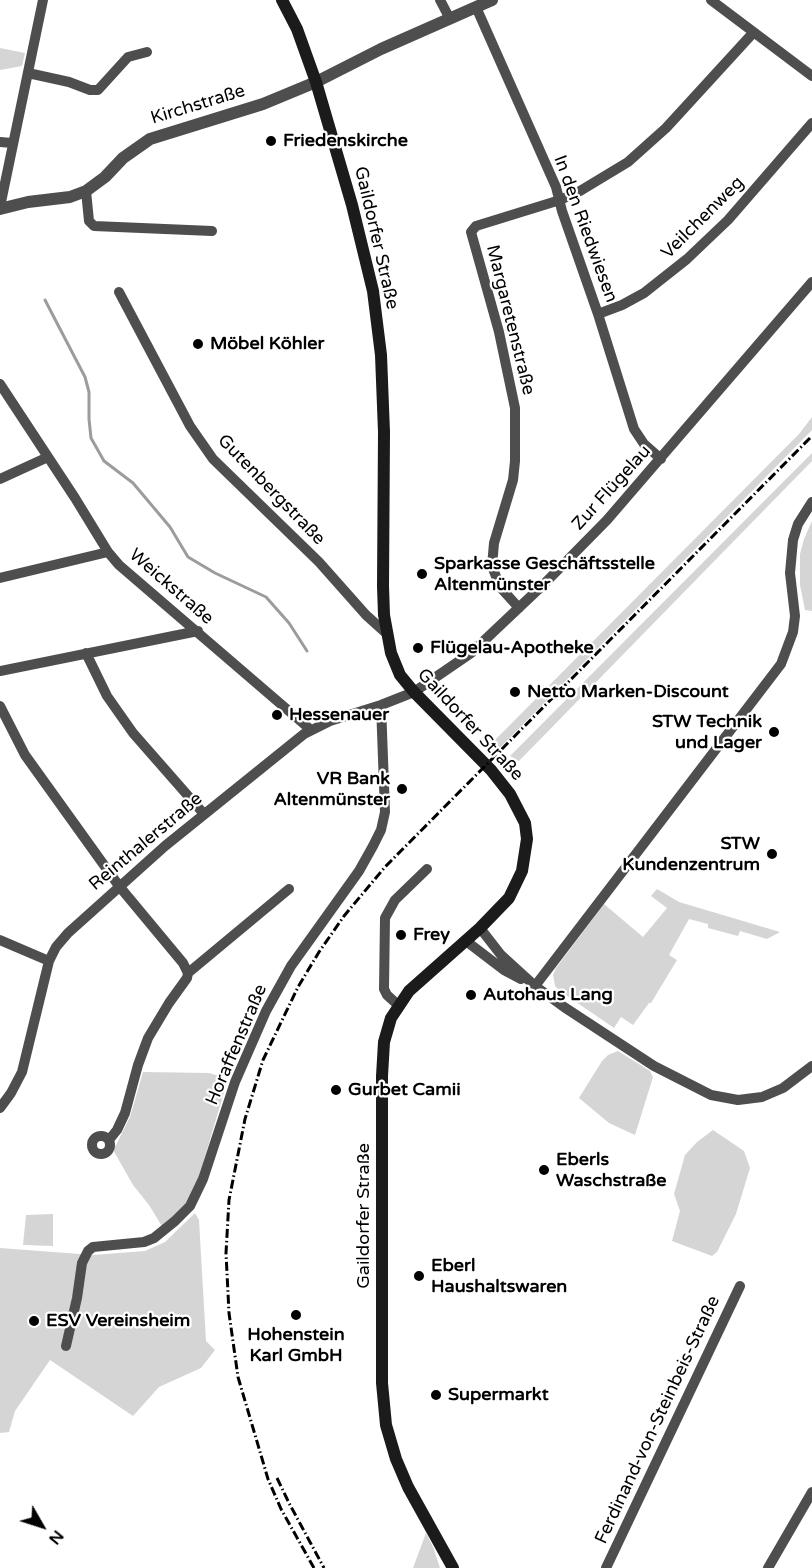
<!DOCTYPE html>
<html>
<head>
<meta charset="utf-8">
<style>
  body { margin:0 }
  #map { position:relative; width:812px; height:1568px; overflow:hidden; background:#fff; font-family:"Varela Round",sans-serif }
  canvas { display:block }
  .north { position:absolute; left:12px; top:1496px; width:60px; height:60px; -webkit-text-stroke:4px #fff; paint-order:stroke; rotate:129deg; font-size:16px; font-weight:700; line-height:24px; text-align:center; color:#000 }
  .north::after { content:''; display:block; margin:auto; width:21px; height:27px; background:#000; clip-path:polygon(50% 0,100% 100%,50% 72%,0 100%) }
</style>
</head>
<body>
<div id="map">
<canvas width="812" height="1568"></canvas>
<div class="north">N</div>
</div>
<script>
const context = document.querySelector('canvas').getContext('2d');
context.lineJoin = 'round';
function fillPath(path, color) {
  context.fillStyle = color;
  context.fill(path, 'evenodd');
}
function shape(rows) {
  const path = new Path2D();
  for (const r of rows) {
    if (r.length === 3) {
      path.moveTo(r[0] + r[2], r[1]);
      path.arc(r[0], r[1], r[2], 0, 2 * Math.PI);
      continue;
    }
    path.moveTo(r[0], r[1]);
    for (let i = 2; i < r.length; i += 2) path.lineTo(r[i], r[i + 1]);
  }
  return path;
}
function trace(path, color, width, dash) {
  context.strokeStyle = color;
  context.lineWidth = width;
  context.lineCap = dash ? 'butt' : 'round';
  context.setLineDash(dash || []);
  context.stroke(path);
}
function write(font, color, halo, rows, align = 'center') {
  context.font = font + ' "Varela Round",sans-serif';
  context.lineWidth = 4.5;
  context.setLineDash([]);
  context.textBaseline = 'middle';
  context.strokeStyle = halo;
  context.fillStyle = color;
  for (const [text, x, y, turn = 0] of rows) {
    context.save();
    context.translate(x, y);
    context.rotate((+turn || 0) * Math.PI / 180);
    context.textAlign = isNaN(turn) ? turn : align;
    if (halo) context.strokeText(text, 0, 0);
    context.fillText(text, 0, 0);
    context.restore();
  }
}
fillPath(shape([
  [0,48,25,53,22,66,0,70],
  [812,417,812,430,494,754,488,747,799,434],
  [812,453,812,461,519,761,510,756],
  [812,521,812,611,805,610,800,585,800,554,804,539],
  [657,889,679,902,780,932,767,939,740,931,738,936,708,928,708,924,689,919,669,955,677,960,651,1003,649,1003,633,1025,621,1017,614,1028,560,991,555,986,553,975,556,968,604,904,643,937,667,908,651,896],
  [618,1051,650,1071,653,1077,635,1135,609,1123,579,1098,602,1061,608,1055],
  [143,1072,209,1073,228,1079,195,1190,183,1210,163,1228,149,1205,133,1185,112,1148,116,1145,130,1117],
  [713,1130,744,1151,750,1168,736,1214,717,1252,712,1256,672,1241,680,1211,674,1194,685,1155,697,1142],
  [195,1213,199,1220,206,1341,215,1350,201,1368,159,1387,133,1416,50,1360,15,1411,9,1432,0,1433,0,1248,93,1255,145,1251,165,1242],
  [53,1214,53,1246,23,1245,26,1215],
  [426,1533,433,1547,440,1568,413,1568]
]), '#d5d5d5');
trace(shape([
  [45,300,85,377,89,392,89,419,91,438,104,461,133,483,170,527,188,557,215,573,266,597,289,623,307,651]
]), '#9c9c9c', 3);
trace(shape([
  [440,0,450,19],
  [711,0,812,76],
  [476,7,556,187,562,211,598,314,634,429,644,444,661,459],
  [28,73,69,82,90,90,98,90,128,57,147,52],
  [0,142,12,143],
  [86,191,89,221,94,226,212,231],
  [0,207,43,0],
  [119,292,190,426,213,459,319,562,366,615,386,633],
  [598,314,622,305,644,293,687,259,728,220,812,123],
  [0,384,75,498,108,552,119,565,311,730],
  [0,479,48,457],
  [0,578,108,552],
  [519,608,500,587,492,566,494,543,513,480,515,461,515,408,499,332,471,232,476,226,560,200,580,191,628,162,666,128,753,33],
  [86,653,107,696,133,733,204,814],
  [0,671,198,631],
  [0,706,25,755,119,886,183,963,188,973],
  [480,928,501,955,535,986,564,1007,654,1066,711,1095,738,1100,762,1097,783,1088,812,1066],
  [0,940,49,961],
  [466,941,504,970,521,979],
  [535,986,781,664,793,632,795,616,790,573,793,540,798,524,812,502],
  [398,1005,387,995,384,989,385,918,395,900,427,869],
  [0,1108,11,1093,22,1072,49,961,56,947,68,933,165,846,304,734,330,721,381,705,414,692,471,653,545,583,607,520,812,282],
  [101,1145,9],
  [109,1140,117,1130,125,1113,138,1065,148,1038,169,1003,187,978,188,973,289,889],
  [66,1346,77,1298,82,1263,88,1251,93,1247,144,1242,154,1238,175,1221,190,1206,203,1179,235,1082,266,1011,291,966,359,871,373,846,381,830,385,812,381,705],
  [606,1568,740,1286],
  [768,1568,812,1492]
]), '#4e4e4e', 10);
trace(shape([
  [0,209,28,202,70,197,86,191,105,177,123,158,150,139,263,104,316,82,381,49,492,0]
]), '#4e4e4e', 12);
trace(shape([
  [282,0,297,29,316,82,352,205,373,291,381,355,384,432,383,586,384,615,391,653,400,675,414,692,491,770,510,794,525,823,527,839,522,871,509,898,480,928,409,991,391,1018,384,1042,382,1076,382,1383,386,1425,396,1459,408,1487,453,1568]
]), '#1b1b1b', 12);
trace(shape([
  [277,1478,289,1503,324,1568],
  [314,1568,281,1509,268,1479,238,1377,229,1313,226,1253,229,1200,245,1119,263,1060,298,987,319,952,344,916,385,867,812,436]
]), '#000', 3, [9, 3, 1.5, 3]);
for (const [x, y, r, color] of [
  [271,141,6,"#000"],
  [198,344,6,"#000"],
  [422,574,6,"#000"],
  [418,648,6,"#000"],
  [515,692,6,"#000"],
  [277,715,6,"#000"],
  [774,732,6,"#000"],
  [402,789,6,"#000"],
  [772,854,6,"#000"],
  [401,935,6,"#000"],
  [471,995,6,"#000"],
  [336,1090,6,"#000"],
  [544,1170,6,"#000"],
  [419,1276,6,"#000"],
  [296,1315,6,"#000"],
  [34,1321,6,"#000"],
  [436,1395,6,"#000"]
]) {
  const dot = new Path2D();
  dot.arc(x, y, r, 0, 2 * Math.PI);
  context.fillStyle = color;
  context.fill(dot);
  trace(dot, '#fff', 2);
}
write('18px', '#000', '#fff', [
  ["Kirchstraße",198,105,-17],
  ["Veilchenweg",703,218,-45],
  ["In den Riedwiesen",585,229,70],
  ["Gaildorfer Straße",376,238,77],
  ["Margaretenstraße",510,320,76],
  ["Zur Flügelau",612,488,-48],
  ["Gutenbergstraße",271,490,46],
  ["Weickstraße",171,587,41],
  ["Gaildorfer Straße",470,725,47],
  ["Reinthalerstraße",146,842,-40],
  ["Horaffenstraße",237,1045,-67],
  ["Gaildorfer Straße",364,1216,-90],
  ["Ferdinand-von-Steinbeis-Straße",658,1420,-65]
]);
write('bold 18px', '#000', '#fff', [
  ["Friedenskirche",283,141],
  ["Möbel Köhler",210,344],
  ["Sparkasse Geschäftsstelle",434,564],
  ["Altenmünster",434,585],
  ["Flügelau-Apotheke",430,648],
  ["Netto Marken-Discount",527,692],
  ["Hessenauer",289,715],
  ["STW Technik",762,722,"right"],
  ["und Lager",762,743,"right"],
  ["VR Bank",390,779,"right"],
  ["Altenmünster",390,800,"right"],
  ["STW",760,844,"right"],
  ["Kundenzentrum",760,865,"right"],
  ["Frey",413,935],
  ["Autohaus Lang",483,995],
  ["Gurbet Camii",348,1090],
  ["Eberls",556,1160],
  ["Waschstraße",556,1181],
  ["Eberl",431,1266],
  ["Haushaltswaren",431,1287],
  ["ESV Vereinsheim",46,1321],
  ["Hohenstein",296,1335,"center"],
  ["Karl GmbH",296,1356,"center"],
  ["Supermarkt",448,1395]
], 'left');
</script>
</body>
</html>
